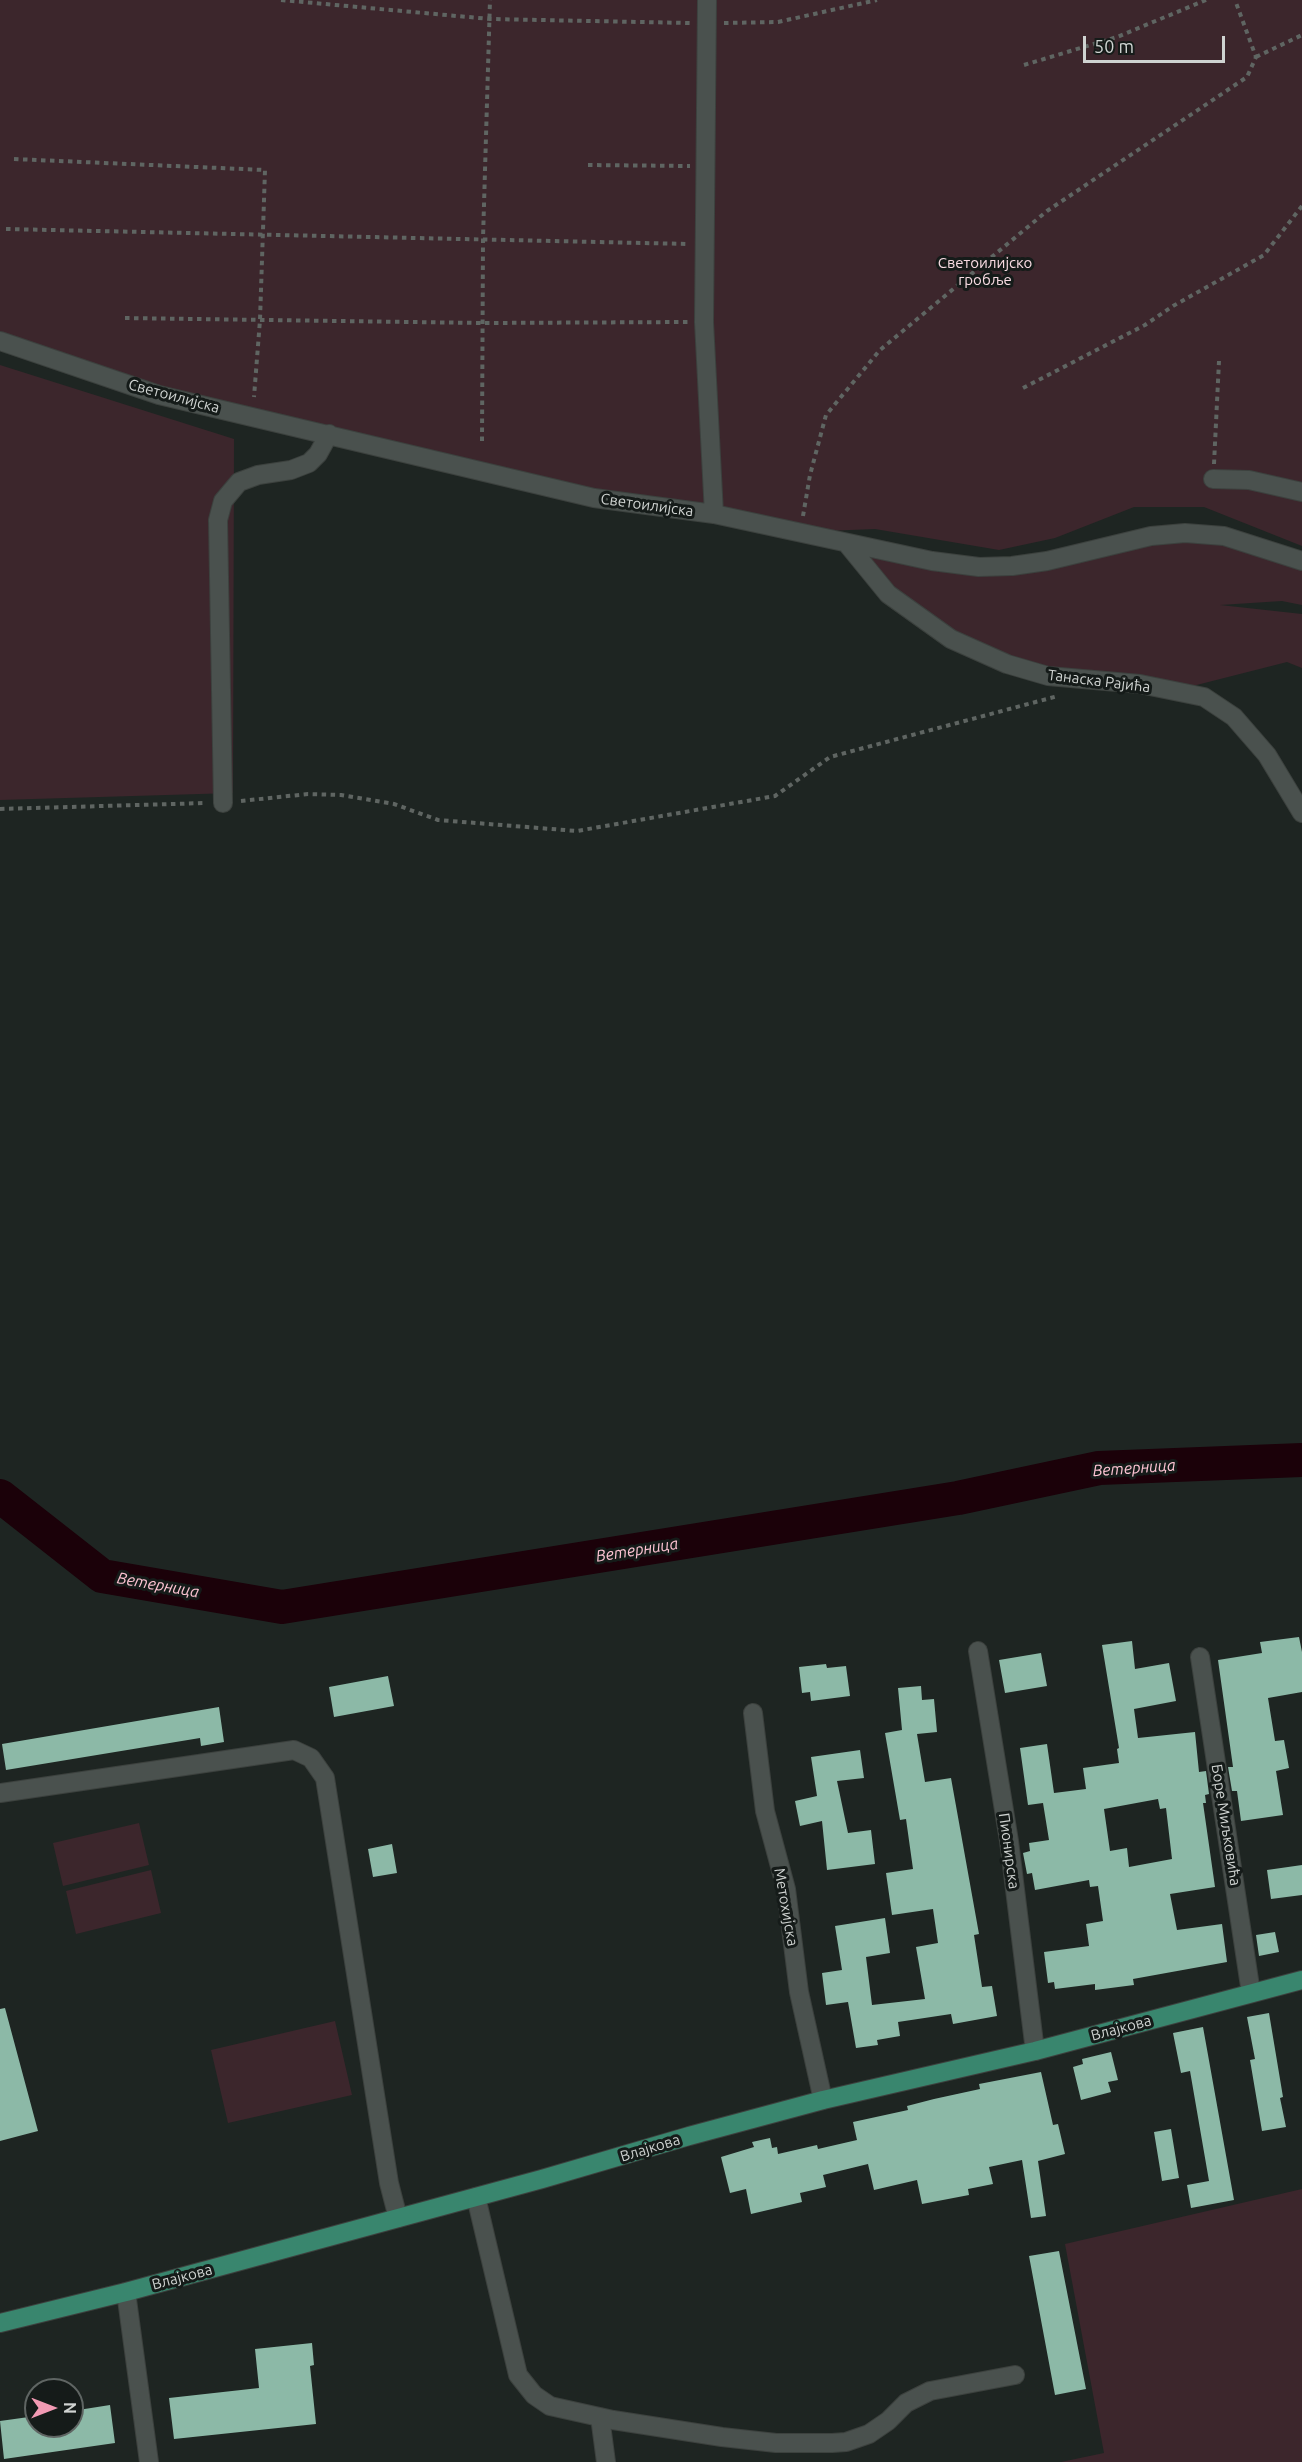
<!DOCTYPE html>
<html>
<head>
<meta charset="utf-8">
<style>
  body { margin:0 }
  #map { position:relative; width:1302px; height:2462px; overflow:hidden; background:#1e2522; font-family:Ubuntu,sans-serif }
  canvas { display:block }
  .north { position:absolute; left:24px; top:2378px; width:60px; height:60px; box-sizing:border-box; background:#151b19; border:2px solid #5f6563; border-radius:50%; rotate:90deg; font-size:16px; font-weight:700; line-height:24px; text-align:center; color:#cfd3d1 }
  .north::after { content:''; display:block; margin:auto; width:21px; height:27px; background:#f19ab3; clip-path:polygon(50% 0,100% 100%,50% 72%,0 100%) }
  .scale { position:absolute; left:1083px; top:36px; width:142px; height:27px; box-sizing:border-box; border:3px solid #cfd3d1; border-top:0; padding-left:8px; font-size:18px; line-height:21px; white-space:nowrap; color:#cfd3d1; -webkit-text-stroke:4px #151b19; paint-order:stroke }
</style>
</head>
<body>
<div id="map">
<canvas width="1302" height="2462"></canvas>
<div class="north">N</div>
<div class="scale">50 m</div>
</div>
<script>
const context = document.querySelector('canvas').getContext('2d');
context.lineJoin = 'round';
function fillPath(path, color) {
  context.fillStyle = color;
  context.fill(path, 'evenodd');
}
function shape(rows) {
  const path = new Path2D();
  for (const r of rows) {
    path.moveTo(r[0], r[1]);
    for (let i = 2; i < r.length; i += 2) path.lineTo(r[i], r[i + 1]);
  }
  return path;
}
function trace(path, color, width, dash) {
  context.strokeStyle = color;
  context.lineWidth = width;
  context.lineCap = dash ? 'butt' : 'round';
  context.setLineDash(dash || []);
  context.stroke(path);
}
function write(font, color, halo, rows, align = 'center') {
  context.font = font + ' Ubuntu,sans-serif';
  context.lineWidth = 6;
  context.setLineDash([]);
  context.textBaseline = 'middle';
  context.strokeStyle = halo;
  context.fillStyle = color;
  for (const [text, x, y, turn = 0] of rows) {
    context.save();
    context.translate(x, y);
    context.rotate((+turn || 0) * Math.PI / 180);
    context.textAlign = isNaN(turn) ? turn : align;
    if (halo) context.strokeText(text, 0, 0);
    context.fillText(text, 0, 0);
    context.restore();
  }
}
fillPath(shape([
  [0,0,1302,0,1302,546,1204,507,1134,507,1055,538,999,550,875,529,800,532,329,434,0,341],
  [0,365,234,439,233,793,0,800],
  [1185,533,1302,561,1302,605,1282,601,1220,605,1302,614,1302,668,1287,662,1173,691,1007,664,888,594,848,545,979,567],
  [139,1823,149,1865,63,1886,53,1843],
  [151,1870,161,1913,76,1934,66,1891],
  [335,2021,352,2095,228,2123,211,2050],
  [1302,2189,1302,2462,1061,2462,1104,2453,1065,2244]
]), '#3c262c');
trace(shape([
  [0,1496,102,1576,282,1607,958,1498,1099,1468,1302,1460]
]), '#1b0109', 34);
fillPath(shape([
  [1299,1637,1302,1652,1302,1692,1268,1698,1275,1741,1284,1740,1289,1768,1276,1771,1283,1815,1241,1821,1237,1791,1232,1791,1228,1767,1233,1767,1218,1660,1262,1653,1260,1642],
  [1132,1641,1135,1669,1169,1663,1176,1701,1134,1709,1138,1738,1195,1732,1199,1772,1206,1771,1209,1794,1205,1795,1206,1803,1203,1803,1215,1887,1170,1894,1177,1930,1222,1924,1227,1962,1133,1979,1134,1985,1095,1990,1095,1984,1055,1989,1054,1982,1048,1983,1044,1952,1089,1946,1086,1924,1103,1921,1098,1886,1090,1887,1089,1880,1035,1890,1032,1873,1027,1874,1023,1853,1030,1851,1029,1843,1049,1840,1043,1803,1028,1805,1020,1748,1047,1744,1054,1793,1086,1789,1083,1768,1119,1763,1117,1749,1119,1748,1102,1645],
  [1158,1799,1160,1809,1166,1808,1172,1859,1129,1867,1127,1848,1110,1851,1104,1809],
  [1041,1653,1047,1686,1005,1693,999,1660],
  [826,1664,827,1668,846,1666,850,1696,811,1701,810,1692,802,1693,799,1667],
  [388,1676,394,1706,334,1717,329,1687],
  [921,1686,922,1700,934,1699,937,1732,917,1734,925,1782,951,1778,979,1934,974,1935,982,1987,992,1986,997,2016,953,2024,951,2014,898,2022,900,2036,877,2040,878,2045,856,2048,848,2002,826,2005,822,1973,842,1970,835,1926,885,1918,890,1953,866,1957,872,2005,925,1999,916,1947,938,1943,933,1909,892,1915,886,1873,913,1869,906,1819,900,1820,885,1733,902,1730,898,1688],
  [219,1707,224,1742,201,1746,200,1738,6,1770,2,1744],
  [860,1750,864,1778,837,1781,848,1833,871,1830,875,1864,827,1870,822,1821,800,1826,795,1801,817,1796,811,1757],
  [392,1844,397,1873,373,1877,368,1849],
  [1302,1865,1302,1895,1271,1899,1267,1870],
  [1275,1932,1279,1952,1259,1956,1256,1935],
  [5,2008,38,2131,0,2141,0,2009],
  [1269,2013,1283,2097,1280,2098,1286,2127,1262,2131,1250,2060,1255,2059,1247,2017],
  [1203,2027,1234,2200,1191,2208,1187,2185,1209,2181,1190,2071,1181,2073,1173,2033],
  [1111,2052,1118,2080,1108,2082,1111,2092,1081,2100,1073,2067,1083,2064,1082,2059],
  [1041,2072,1053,2125,1058,2124,1065,2154,1038,2161,1046,2216,1031,2218,1022,2160,989,2167,993,2184,968,2189,969,2195,922,2204,917,2180,874,2190,868,2164,823,2175,826,2187,800,2193,802,2202,751,2214,746,2189,730,2193,721,2157,754,2147,752,2142,770,2138,772,2148,777,2147,778,2154,817,2145,818,2149,857,2140,853,2122,908,2110,907,2106,934,2099,980,2089,979,2084],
  [1171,2129,1179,2178,1162,2181,1154,2132],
  [1059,2251,1086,2389,1055,2395,1029,2256],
  [312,2343,314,2365,310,2366,316,2424,174,2439,169,2398,259,2388,255,2349],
  [110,2405,115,2443,4,2459,0,2421,36,2416,36,2426,72,2426,72,2411]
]), '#8cb9a7');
const minor = shape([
  [707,0,704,322,714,514],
  [0,341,159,395,594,498,714,514,932,561,979,567,1012,566,1047,561,1151,536,1185,533,1224,536,1302,561],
  [1213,479,1249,480,1302,492],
  [848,545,888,594,951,639,1007,664,1048,676,1140,684,1204,697,1234,717,1267,755,1302,813],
  [223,803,218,520,223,501,239,482,258,475,291,470,309,463,318,454,329,434],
  [978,1651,1009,1841,1035,2051],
  [1200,1657,1251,1993],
  [753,1713,765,1811,786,1889,799,1992,823,2100],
  [0,1793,294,1750,311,1758,325,1778,389,2183,398,2218],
  [476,2197,518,2375,534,2395,550,2406,613,2420,722,2437,776,2443,832,2443,846,2442,869,2434,888,2421,906,2403,930,2391,1015,2375],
  [126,2292,149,2462],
  [600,2417,606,2462]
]);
const major = shape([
  [0,2323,126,2292,542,2179,689,2136,823,2100,1035,2051,1302,1980]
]);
trace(minor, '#3c413e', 20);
trace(major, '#3c413e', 20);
trace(shape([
  [281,0,490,19,690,23],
  [724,23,778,22,877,0],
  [1256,57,1302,35],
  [1024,65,1117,37,1206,0],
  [14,159,265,170,260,320,254,397],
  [588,165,690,166],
  [6,229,689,244],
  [125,318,483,323,688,322],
  [1023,388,1145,325,1173,306,1264,255,1302,206],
  [482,441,483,239,490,0],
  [1214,464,1219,361],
  [803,516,810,475,826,415,880,350,1047,211,1247,77,1256,57,1235,0],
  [241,801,308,794,341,795,394,804,438,820,577,831,775,796,830,757,1058,696],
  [0,809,206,803]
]), '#5f6562', 4, [4.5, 4.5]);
trace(minor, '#4a514e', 18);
trace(major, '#39866e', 18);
write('15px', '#f8dbe2', '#151b19', [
  ["Светоилијско",985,263],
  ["гробље",985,280]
]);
write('15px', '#cfd3d1', '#151b19', [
  ["Светоилијска",174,396,15],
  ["Светоилијска",647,505,8],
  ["Танаска Рајића",1099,681,7],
  ["Боре Миљковића",1226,1825,81],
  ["Пионирска",1009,1851,82],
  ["Метохијска",786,1907,80],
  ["Влајкова",1121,2028,-15],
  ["Влајкова",650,2148,-17],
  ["Влајкова",182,2277,-15]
]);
write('italic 16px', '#fdc4d3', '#151b19', [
  ["Ветерница",1134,1468,-4],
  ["Ветерница",637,1550,-9],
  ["Ветерница",158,1585,10]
]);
</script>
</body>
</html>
